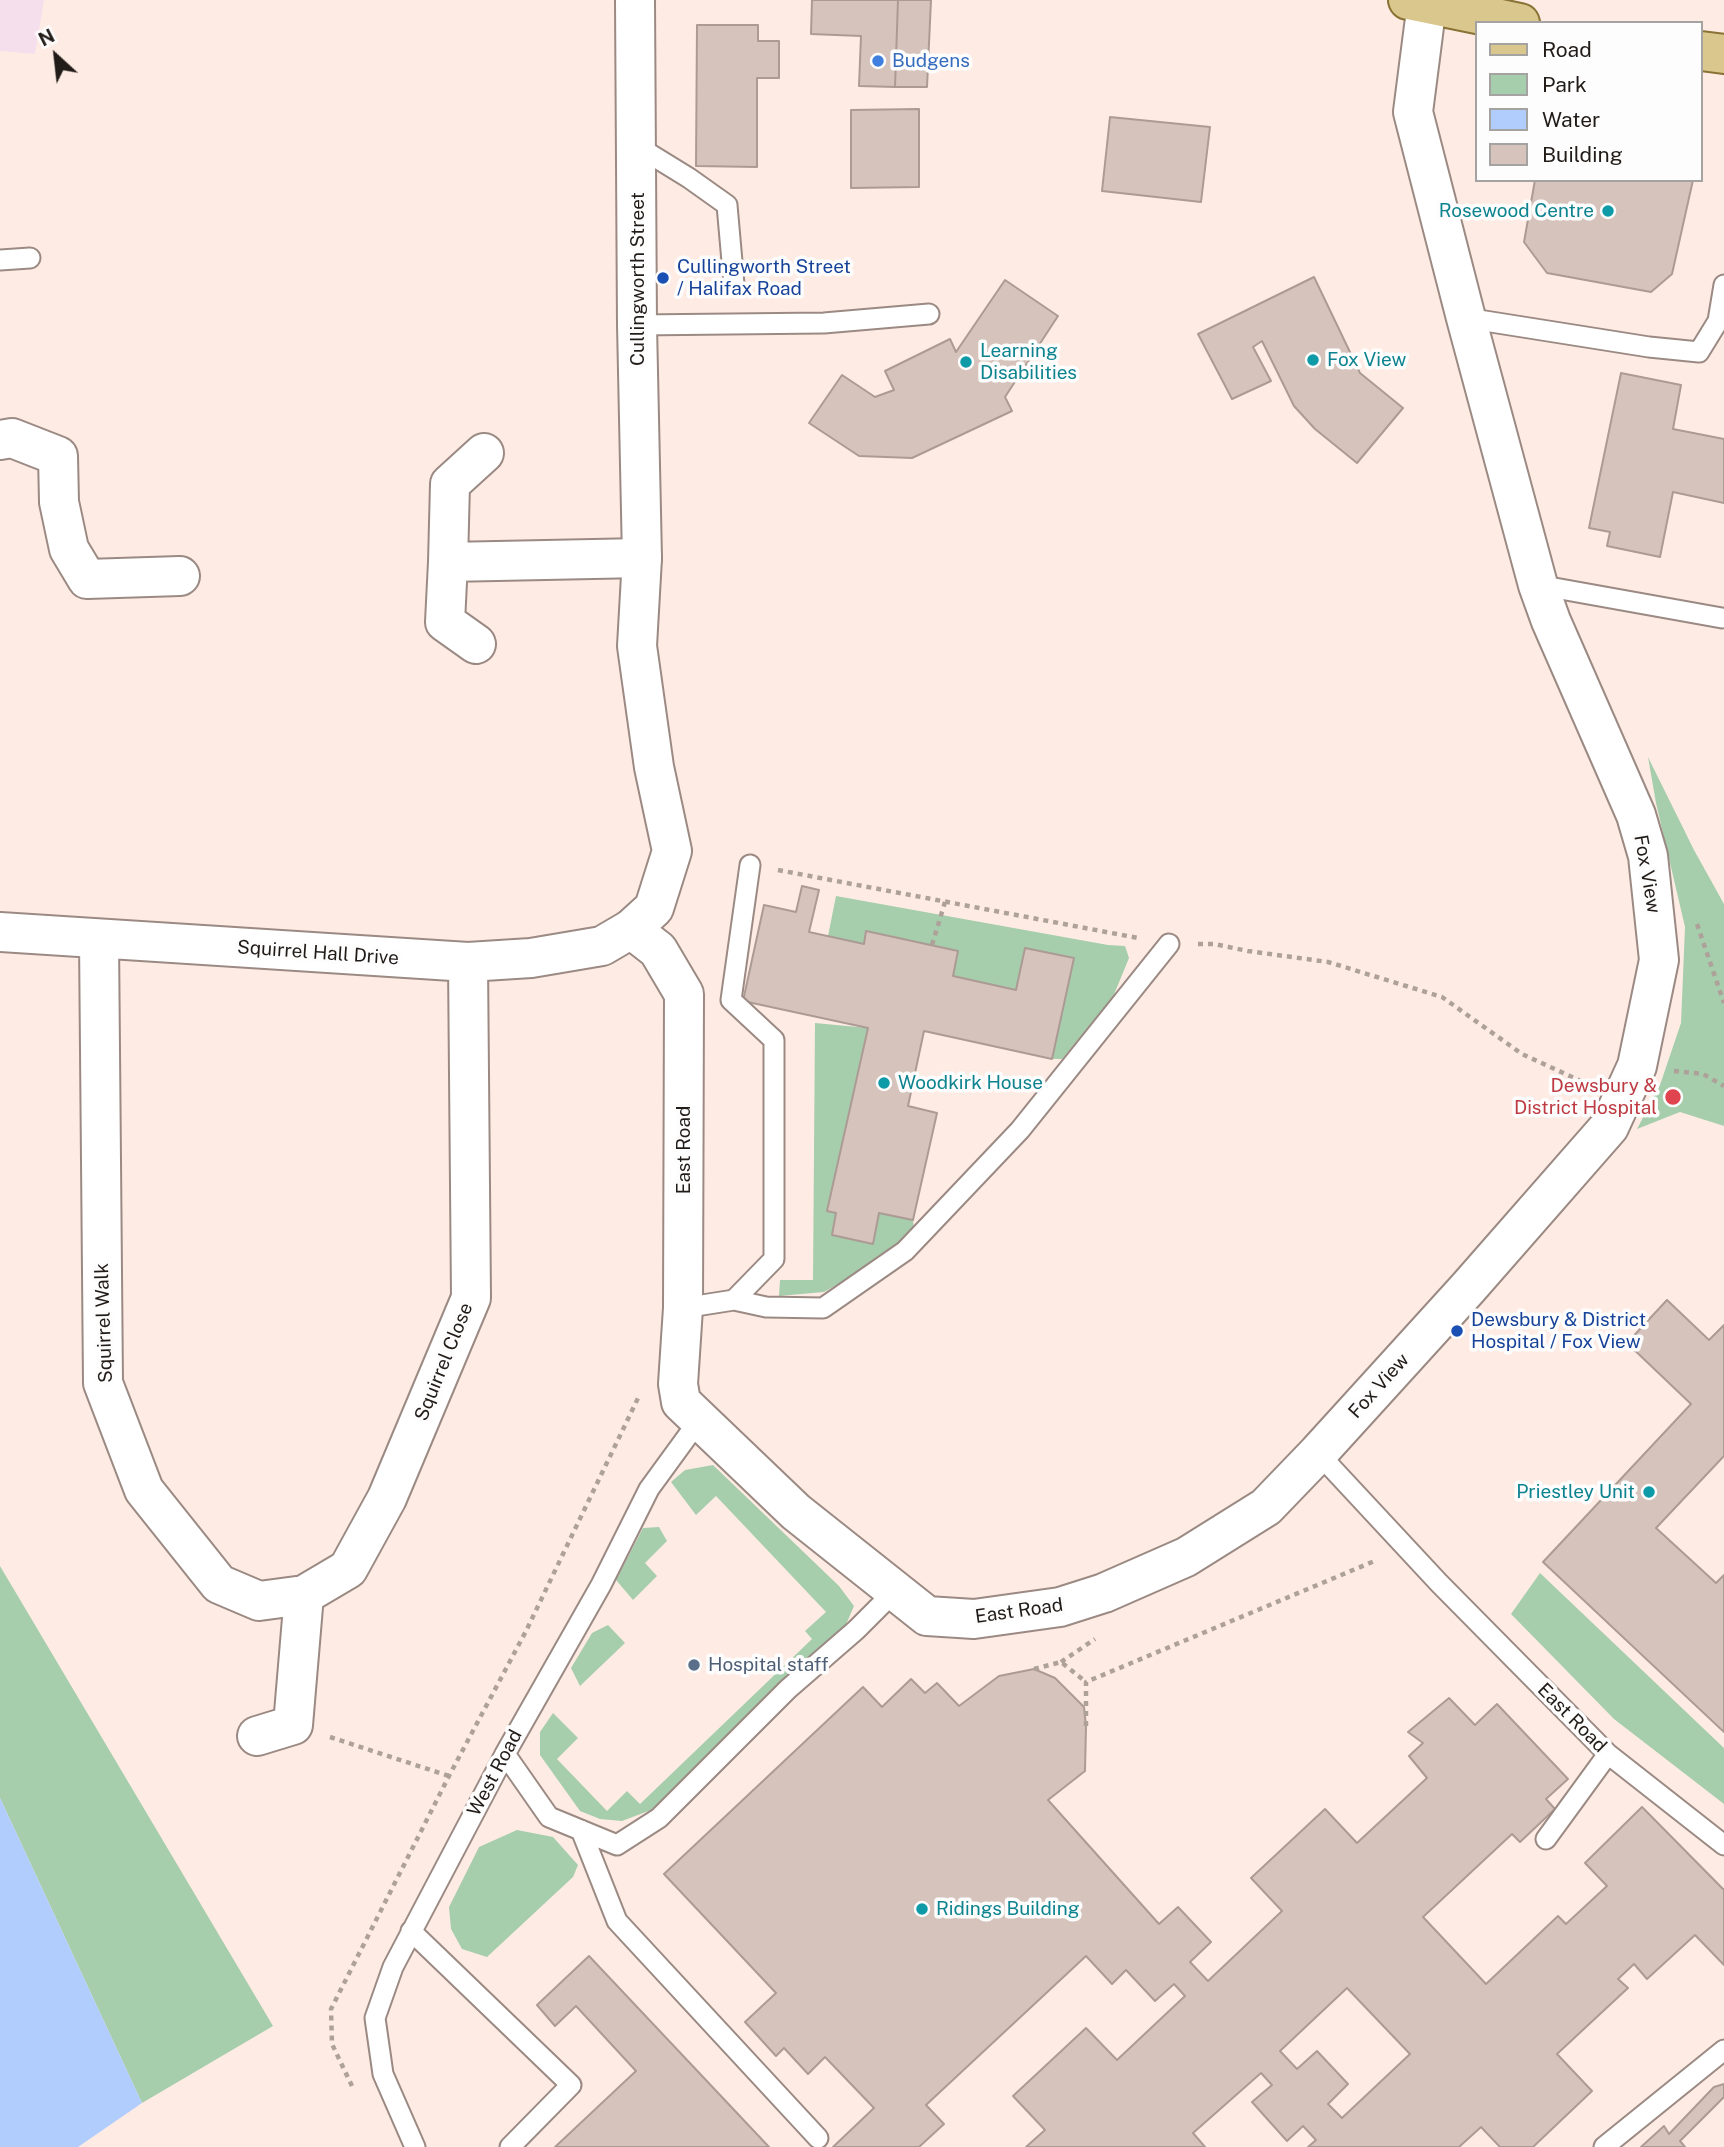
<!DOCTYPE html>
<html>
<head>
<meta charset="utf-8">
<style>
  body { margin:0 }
  #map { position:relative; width:1724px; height:2147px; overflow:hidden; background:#feece4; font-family:"Public Sans",sans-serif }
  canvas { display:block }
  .legend { position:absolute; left:1475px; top:21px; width:228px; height:161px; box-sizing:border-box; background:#fdfdfd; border:2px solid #a5a3a2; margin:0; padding:9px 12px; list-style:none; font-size:21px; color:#221c19 }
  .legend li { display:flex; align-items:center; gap:14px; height:35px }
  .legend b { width:35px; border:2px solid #a5a3a2 }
  .north { position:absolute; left:21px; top:21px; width:70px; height:70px; -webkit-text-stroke:5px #fdfdfd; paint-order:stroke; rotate:333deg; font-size:19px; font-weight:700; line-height:28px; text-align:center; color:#221c19 }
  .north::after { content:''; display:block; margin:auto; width:24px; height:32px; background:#221c19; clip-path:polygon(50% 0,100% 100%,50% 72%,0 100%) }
</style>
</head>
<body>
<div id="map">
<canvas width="1724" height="2147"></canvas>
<ul class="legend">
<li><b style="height:9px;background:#dac78e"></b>Road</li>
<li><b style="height:19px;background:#a6cdac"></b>Park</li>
<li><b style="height:19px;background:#b0cdfd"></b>Water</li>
<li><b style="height:19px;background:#d6c4bc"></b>Building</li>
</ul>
<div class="north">N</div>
</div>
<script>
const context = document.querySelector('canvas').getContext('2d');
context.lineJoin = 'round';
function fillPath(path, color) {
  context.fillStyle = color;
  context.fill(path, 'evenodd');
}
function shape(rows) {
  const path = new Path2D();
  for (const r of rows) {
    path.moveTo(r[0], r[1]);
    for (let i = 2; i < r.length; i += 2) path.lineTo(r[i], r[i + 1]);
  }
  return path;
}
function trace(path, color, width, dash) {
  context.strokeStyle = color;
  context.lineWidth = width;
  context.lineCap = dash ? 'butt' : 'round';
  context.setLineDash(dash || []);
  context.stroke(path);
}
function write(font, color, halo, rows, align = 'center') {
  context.font = font + ' "Public Sans",sans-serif';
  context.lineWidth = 7;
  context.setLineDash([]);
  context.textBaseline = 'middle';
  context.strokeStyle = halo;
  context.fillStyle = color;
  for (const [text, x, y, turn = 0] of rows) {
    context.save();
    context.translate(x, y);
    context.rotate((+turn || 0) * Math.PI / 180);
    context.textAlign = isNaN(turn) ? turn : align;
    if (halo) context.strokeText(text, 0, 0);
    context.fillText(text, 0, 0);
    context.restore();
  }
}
fillPath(shape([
  [0,0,44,0,35,54,0,51]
]), '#f5dfec');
fillPath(shape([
  [1648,757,1694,850,1724,904,1724,1126,1680,1112,1637,1129,1660,1085,1681,1023,1685,927,1656,803],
  [836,896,1108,945,1125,946,1129,958,1113,997,1062,1059,1052,1059,1074,958,1025,948,1016,990,953,976,958,951,867,931,864,944,828,936],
  [815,1023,868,1028,827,1210,836,1213,832,1235,873,1244,879,1213,913,1220,914,1229,873,1264,824,1292,779,1296,780,1280,813,1280],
  [713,1465,839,1586,854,1606,845,1627,651,1810,622,1821,600,1819,580,1811,540,1755,540,1732,553,1713,578,1738,557,1759,607,1811,627,1791,640,1804,812,1639,805,1631,826,1612,716,1496,696,1515,671,1482,685,1470],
  [659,1527,667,1541,645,1563,657,1576,633,1600,616,1580,643,1528],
  [0,1566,273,2026,142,2103,0,1798],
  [1540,1573,1724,1748,1724,1804,1614,1719,1511,1614],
  [608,1625,625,1643,580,1686,571,1668,592,1633],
  [517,1830,553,1837,578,1865,573,1877,487,1957,462,1949,451,1929,449,1907,479,1847]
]), '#a6cdac');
fillPath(shape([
  [0,1798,142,2103,78,2147,0,2147]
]), '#b0cdfd');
const building = shape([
  [812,0,898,0,895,87,859,86,861,36,811,34,812,0],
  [898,0,931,0,927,87,895,87,898,0],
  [697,25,758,25,758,41,779,41,779,78,757,78,757,167,696,166,697,25],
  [919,109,919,187,851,188,851,110,919,109],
  [1110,117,1210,127,1201,202,1102,191,1110,117],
  [1535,180,1693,180,1672,274,1651,292,1547,273,1524,242,1535,180],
  [1314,277,1360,373,1403,408,1357,463,1315,429,1294,406,1262,341,1253,347,1271,381,1232,399,1198,334,1314,277],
  [1005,280,1058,316,1005,397,1012,411,912,458,859,456,809,423,842,375,875,397,894,390,885,371,950,339,956,352,1005,280],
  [1621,373,1681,385,1673,429,1724,439,1724,503,1673,492,1660,557,1607,546,1610,532,1589,528,1621,373],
  [802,886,819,890,809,932,864,944,866,931,958,951,953,976,1016,990,1025,948,1074,958,1052,1059,924,1031,908,1106,937,1113,913,1220,879,1213,873,1244,832,1235,836,1213,827,1211,868,1028,743,1001,764,905,796,912,802,886],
  [1667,1300,1709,1340,1724,1325,1724,1456,1656,1528,1716,1583,1724,1575,1724,1732,1543,1562,1691,1404,1627,1343,1667,1300],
  [1034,1669,1055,1678,1084,1707,1086,1726,1085,1771,1048,1800,1159,1924,1178,1907,1211,1942,1190,1962,1208,1981,1282,1911,1251,1878,1325,1809,1357,1843,1427,1778,1409,1756,1423,1743,1408,1732,1449,1698,1475,1725,1497,1704,1568,1779,1546,1799,1555,1809,1520,1842,1512,1834,1423,1917,1486,1984,1558,1916,1566,1924,1607,1886,1585,1863,1642,1807,1724,1890,1724,1965,1695,1935,1647,1979,1634,1964,1618,1979,1628,1988,1557,2054,1592,2091,1533,2147,1500,2147,1481,2127,1459,2147,1308,2147,1316,2140,1303,2126,1287,2141,1252,2102,1272,2085,1261,2073,1193,2133,1205,2147,1026,2147,1045,2130,1013,2096,1086,2028,1117,2060,1185,1996,1174,1984,1155,2001,1126,1970,1112,1984,1086,1956,926,2105,944,2124,919,2147,833,2147,874,2108,825,2057,808,2074,784,2048,776,2056,745,2022,776,1993,664,1874,863,1687,882,1707,911,1679,925,1693,937,1683,959,1706,999,1676,1034,1669],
  [1347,1988,1410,2054,1342,2118,1328,2104,1348,2084,1317,2051,1297,2069,1280,2051,1347,1988],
  [589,1956,769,2147,555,2147,636,2071,576,2006,555,2026,537,2005,589,1956],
  [1724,2084,1724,2097,1680,2141,1685,2147,1641,2147,1664,2126,1669,2134,1714,2087,1724,2084]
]);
fillPath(building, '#d6c4bc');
trace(building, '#ac9b94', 2);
const service = shape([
  [637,146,689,178,727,205,734,284],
  [0,260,30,258],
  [1466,318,1649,347,1699,352,1718,321,1724,285],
  [637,325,824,323,929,314],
  [1538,585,1722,618],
  [734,1300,774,1259,774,1040,731,1000,750,865],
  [683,1308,734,1300,766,1307,823,1308,905,1251,1020,1130,1169,944],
  [1318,1453,1439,1583,1608,1754,1724,1845],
  [505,1754,549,1817,617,1845,659,1818,788,1689,856,1630,894,1592],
  [581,1830,617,1921,818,2138],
  [1546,1839,1608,1754],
  [411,1931,571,2085,510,2147],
  [415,2147,383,2074,375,2018,393,1967,505,1754,601,1585,649,1489,700,1419],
  [1604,2147,1724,2050]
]);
const minor = shape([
  [0,440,12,438,58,456,59,502,69,549,87,579,180,576],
  [448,562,450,484,484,453],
  [476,644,445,622,448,562,642,558],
  [0,932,468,962,531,958,602,946,631,929],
  [99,939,103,1383,144,1490,219,1584,259,1601,304,1595,348,1569,387,1498,471,1298,468,962],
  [257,1736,293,1725,304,1595]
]);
const tertiary = shape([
  [635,0,637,325,642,558,637,646,654,767,672,851,654,908,631,929,658,950,684,994,683,1308,678,1384,681,1402,796,1512,927,1616,974,1619,1060,1607,1104,1593,1186,1557,1266,1507,1318,1453,1468,1288,1609,1127,1637,1066,1659,960,1648,856,1636,815,1551,621,1538,585,1466,318,1413,112,1427,3]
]);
const primary = shape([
  [1408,0,1520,23],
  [1701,51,1724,54]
]);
trace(service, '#9b8a83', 23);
trace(minor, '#9b8a83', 42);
trace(tertiary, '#9b8a83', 42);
trace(primary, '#897234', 42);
trace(shape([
  [778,870,1138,938],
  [1697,924,1724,1003],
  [1198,944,1214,944,1248,951,1328,962,1442,997,1522,1054,1585,1083],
  [932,945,945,902],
  [1674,1071,1703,1074,1724,1086],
  [1061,1662,1095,1639],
  [1034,1669,1061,1662,1086,1682],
  [1086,1726,1086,1682,1377,1560],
  [330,1737,449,1776],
  [352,2086,332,2044,331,2009,449,1776,526,1631,639,1396]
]), '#aea19a', 4.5, [5, 5]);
trace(service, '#fff', 19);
trace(minor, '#fff', 38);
trace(tertiary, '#fff', 38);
trace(primary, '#dac78e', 38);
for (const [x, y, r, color] of [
  [878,61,7,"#3f7fe0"],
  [1608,211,7,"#0f9aa8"],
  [663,278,7,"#1a4fb4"],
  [1313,360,7,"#0f9aa8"],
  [966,362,7,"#0f9aa8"],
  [884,1083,7,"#0f9aa8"],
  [1673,1097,9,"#e0444e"],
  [1457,1331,7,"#1a4fb4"],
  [1649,1492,7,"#0f9aa8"],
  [694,1665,7,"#5c6f8a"],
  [922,1909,7,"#0f9aa8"]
]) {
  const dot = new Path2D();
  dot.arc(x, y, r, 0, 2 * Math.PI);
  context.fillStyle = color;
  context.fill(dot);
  trace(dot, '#fdfdfd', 2.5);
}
write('19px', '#366cbe', '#fdfdfd', [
  ["Budgens",892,61]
], 'left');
write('19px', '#0d838f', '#fdfdfd', [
  ["Rosewood Centre",1594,211,"right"],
  ["Learning",980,351],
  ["Disabilities",980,373],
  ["Fox View",1327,360],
  ["Woodkirk House",898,1083],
  ["Priestley Unit",1635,1492,"right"],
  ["Ridings Building",936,1909]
], 'left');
write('19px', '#164399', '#fdfdfd', [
  ["Cullingworth Street",677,267],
  ["/ Halifax Road",677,289],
  ["Dewsbury & District",1471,1320],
  ["Hospital / Fox View",1471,1342]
], 'left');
write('19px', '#221c19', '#fdfdfd', [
  ["Cullingworth Street",638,279,-90],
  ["Fox View",1647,874,80],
  ["Squirrel Hall Drive",318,953,4],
  ["East Road",684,1150,-90],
  ["Squirrel Walk",104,1323,-92],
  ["Squirrel Close",444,1362,-68],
  ["Fox View",1379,1386,-48],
  ["East Road",1019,1611,-8],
  ["East Road",1572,1718,45],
  ["West Road",495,1773,-62]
]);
write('19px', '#be3a42', '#fdfdfd', [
  ["Dewsbury &",1657,1086],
  ["District Hospital",1657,1108]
], 'right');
write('19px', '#4e5e75', '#fdfdfd', [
  ["Hospital staff",708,1665]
], 'left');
</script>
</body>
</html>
